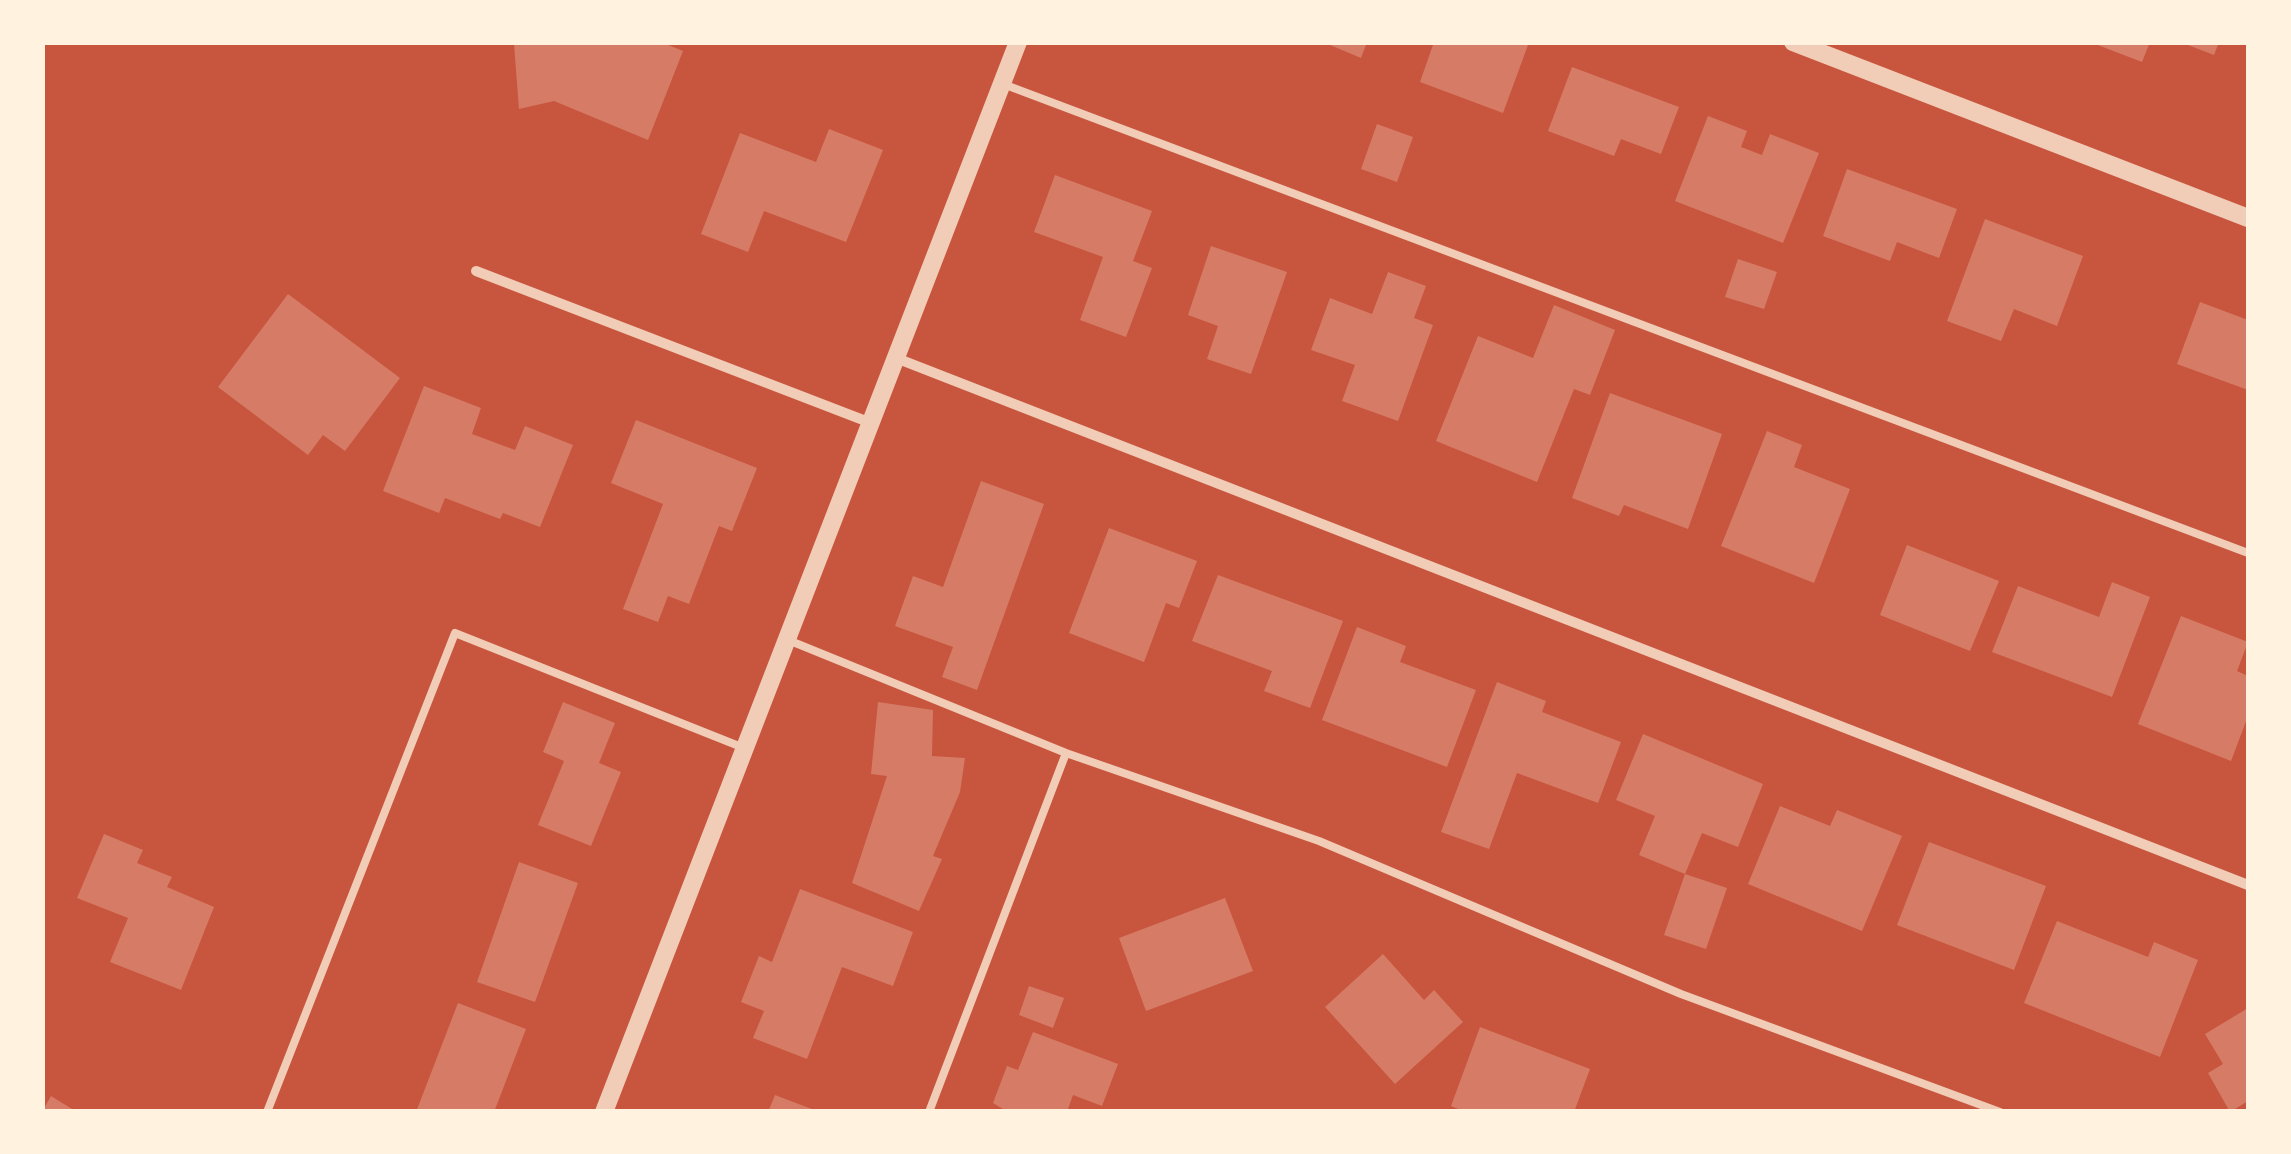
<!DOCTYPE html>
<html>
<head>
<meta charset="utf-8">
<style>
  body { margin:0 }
  #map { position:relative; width:2291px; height:1154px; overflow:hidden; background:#c8553d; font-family:"Fira Sans",sans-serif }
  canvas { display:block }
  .frame { position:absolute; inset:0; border:45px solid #fff3e0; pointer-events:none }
</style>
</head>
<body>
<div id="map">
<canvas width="2291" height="1154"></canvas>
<div class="frame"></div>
</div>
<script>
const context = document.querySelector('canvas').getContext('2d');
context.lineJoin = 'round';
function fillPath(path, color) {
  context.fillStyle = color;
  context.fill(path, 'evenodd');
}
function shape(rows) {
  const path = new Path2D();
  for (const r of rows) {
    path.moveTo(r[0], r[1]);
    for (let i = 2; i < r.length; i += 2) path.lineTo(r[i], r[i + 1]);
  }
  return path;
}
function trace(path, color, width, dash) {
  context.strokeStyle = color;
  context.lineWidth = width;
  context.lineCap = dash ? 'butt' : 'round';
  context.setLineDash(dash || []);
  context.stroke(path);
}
fillPath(shape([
  [661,42,683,51,648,140,554,101,519,109,514,44],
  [1323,42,1367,42,1361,58],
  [1434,42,1528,45,1503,113,1420,82],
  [2090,42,2150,42,2142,62],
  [2180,42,2219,42,2214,55],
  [1572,67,1679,107,1661,154,1621,139,1614,156,1548,131],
  [1708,116,1747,131,1741,147,1762,155,1770,134,1819,153,1783,243,1675,201],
  [1377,124,1413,137,1397,182,1361,169],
  [829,129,883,150,846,242,764,211,748,252,701,234,740,133,816,162],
  [1847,169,1957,209,1939,258,1897,242,1890,261,1823,236],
  [1055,175,1152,211,1133,261,1152,268,1126,337,1080,320,1103,257,1034,232],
  [1985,219,2083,256,2057,326,2014,309,2001,341,1947,321],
  [1211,246,1287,272,1251,374,1207,359,1218,326,1188,315],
  [1738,259,1777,272,1764,309,1725,297],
  [1388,272,1426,286,1414,318,1433,325,1398,421,1342,401,1355,365,1311,350,1330,298,1372,314],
  [288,294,400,378,345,451,323,435,308,455,218,387],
  [2200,302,2248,320,2248,390,2177,364],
  [1554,305,1615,330,1590,395,1574,389,1537,482,1436,441,1478,336,1533,358],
  [424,386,481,408,472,434,515,450,525,426,573,445,540,527,503,513,500,519,445,498,439,513,383,491],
  [1610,393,1722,434,1688,529,1624,505,1619,516,1572,498],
  [636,420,757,468,732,531,719,526,689,604,668,596,658,622,623,609,663,504,611,483],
  [1767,431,1802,445,1794,467,1850,489,1814,583,1721,546],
  [981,481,1044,504,977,690,942,677,953,647,895,626,913,576,943,587],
  [1109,528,1197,561,1179,608,1166,603,1144,662,1069,633],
  [1907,545,1999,581,1970,651,1880,615],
  [1218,575,1343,621,1310,708,1264,691,1272,671,1192,641],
  [2112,582,2150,597,2112,697,1992,652,2018,586,2099,617],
  [2181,616,2248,642,2237,671,2248,676,2248,716,2231,761,2138,724],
  [1357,627,1406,646,1400,662,1476,690,1447,767,1322,720],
  [1497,682,1546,701,1542,712,1621,742,1598,803,1517,773,1489,849,1441,832],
  [563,702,615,723,599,763,621,772,591,846,538,825,564,761,543,752],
  [878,702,933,710,932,756,965,758,960,792,933,856,942,859,919,911,852,883,887,776,871,774],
  [1643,734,1763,784,1738,847,1702,833,1685,874,1727,888,1706,949,1664,935,1685,874,1639,855,1655,816,1616,800],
  [1780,806,1830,826,1837,810,1902,836,1862,931,1748,884],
  [104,834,143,850,137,863,172,877,167,887,214,907,181,990,110,962,128,918,77,898],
  [1929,842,2046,886,2014,970,1897,925],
  [519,862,578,883,535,1002,477,982],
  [800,889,913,932,893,986,842,967,807,1059,753,1038,764,1011,741,1002,759,956,772,962],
  [1225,898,1253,971,1146,1011,1119,938],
  [2057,921,2148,957,2154,942,2198,960,2160,1057,2024,1003],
  [1383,954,1424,1000,1434,990,1463,1022,1395,1084,1325,1007],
  [1029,986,1064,998,1053,1028,1019,1015],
  [458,1003,526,1029,494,1112,416,1112],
  [2248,1008,2248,1101,2230,1112,2208,1073,2223,1064,2205,1034],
  [1480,1027,1590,1069,1574,1112,1465,1112,1451,1106],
  [1033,1032,1118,1064,1102,1106,1073,1095,1067,1112,1008,1112,993,1103,1007,1066,1018,1070],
  [775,1095,817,1111,817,1112,768,1112],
  [51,1096,77,1112,42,1112]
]), '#d67c66');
trace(shape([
  [1003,84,2248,553],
  [788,640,1066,753,1319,841,1681,994,2000,1112],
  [267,1112,455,633,744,748],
  [929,1112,1066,753]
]), '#f1ccb7', 8);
trace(shape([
  [476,271,871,423],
  [896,358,2248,885]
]), '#f1ccb7', 10);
trace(shape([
  [1793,42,2248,218],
  [604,1112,1018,42]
]), '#f1ccb7', 18);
</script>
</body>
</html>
